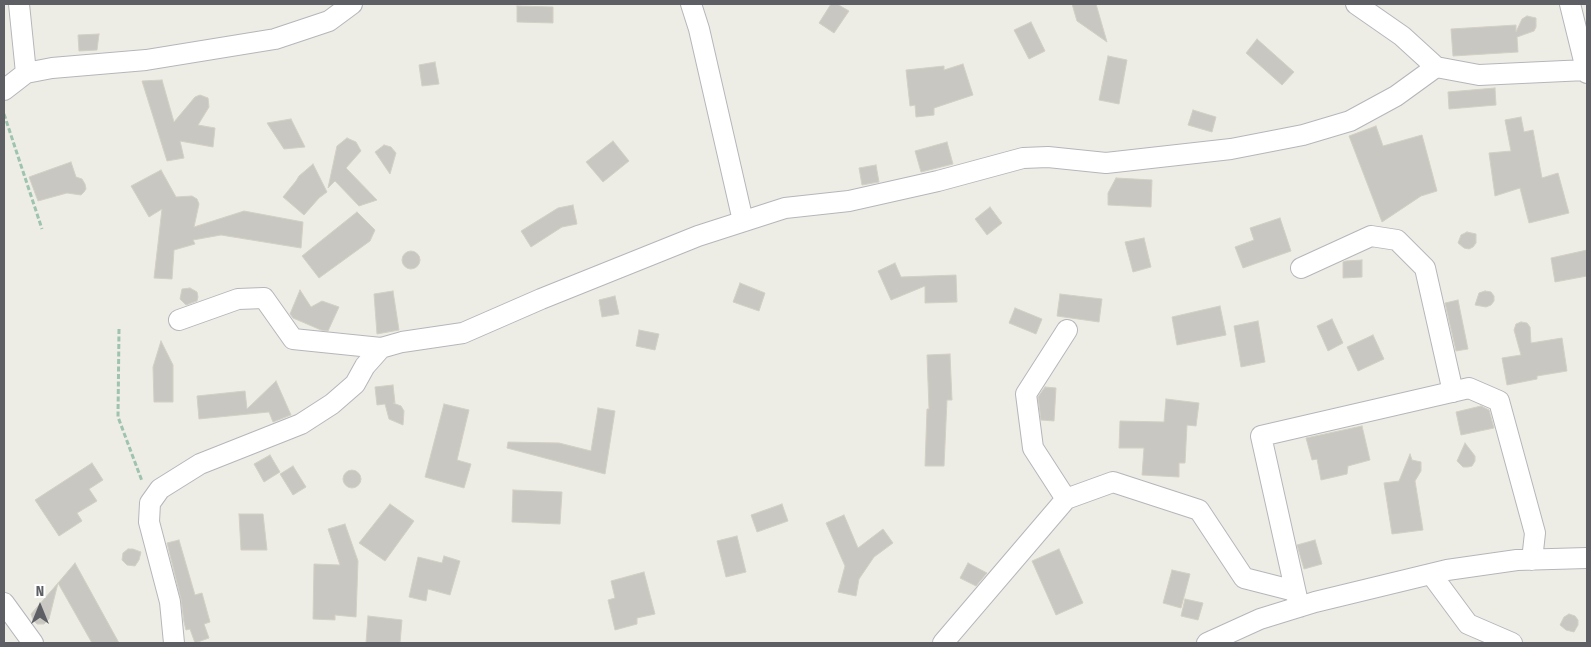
<!DOCTYPE html>
<html>
<head>
<meta charset="utf-8">
<style>
  body { margin:0 }
  #map { position:relative; width:1591px; height:647px; overflow:hidden; background:#eeede5; font-family:"Fira Sans Condensed",sans-serif }
  canvas { display:block }
  .frame { position:absolute; inset:0; border:5px solid #5d5f64; pointer-events:none }
  .north { position:absolute; left:15px; top:582px; width:50px; height:50px; -webkit-text-stroke:4px #fff; paint-order:stroke; rotate:0deg; font-size:14px; font-weight:700; line-height:20px; text-align:center; color:#5d5f64 }
  .north::after { content:''; display:block; margin:auto; width:18px; height:22px; background:#5d5f64; clip-path:polygon(50% 0,100% 100%,50% 72%,0 100%) }
</style>
</head>
<body>
<div id="map">
<canvas width="1591" height="647"></canvas>
<div class="frame"></div>
<div class="north">N</div>
</div>
<script>
const context = document.querySelector('canvas').getContext('2d');
context.lineJoin = 'round';
function fillPath(path, color) {
  context.fillStyle = color;
  context.fill(path, 'evenodd');
}
function shape(rows) {
  const path = new Path2D();
  for (const r of rows) {
    if (r.length === 3) {
      path.moveTo(r[0] + r[2], r[1]);
      path.arc(r[0], r[1], r[2], 0, 2 * Math.PI);
      continue;
    }
    path.moveTo(r[0], r[1]);
    for (let i = 2; i < r.length; i += 2) path.lineTo(r[i], r[i + 1]);
  }
  return path;
}
function trace(path, color, width, dash) {
  context.strokeStyle = color;
  context.lineWidth = width;
  context.lineCap = dash ? 'butt' : 'round';
  context.setLineDash(dash || []);
  context.stroke(path);
}
const building = shape([
  [831,4,837,4,849,11,834,33,819,23,831,4],
  [1072,4,1096,4,1107,42,1077,21,1072,4],
  [517,6,553,7,553,23,517,22,517,6],
  [1527,16,1536,18,1536,27,1534,31,1517,37,1518,52,1453,56,1451,29,1516,25,1516,32,1522,19,1527,16],
  [1031,22,1045,51,1029,59,1014,30,1031,22],
  [99,34,97,50,79,51,78,35,99,34],
  [1257,39,1294,72,1282,85,1246,53,1257,39],
  [1108,56,1127,60,1119,104,1099,100,1108,56],
  [435,62,439,84,422,86,419,65,435,62],
  [963,64,973,95,934,108,934,115,916,117,915,105,910,106,906,70,944,66,944,70,963,64],
  [162,80,174,122,195,97,200,95,208,98,209,107,198,125,215,128,213,147,180,141,184,158,167,161,142,81,162,80],
  [1495,88,1496,105,1449,109,1448,92,1495,88],
  [1193,110,1216,117,1212,132,1188,125,1193,110],
  [1521,117,1524,132,1533,130,1542,178,1558,173,1569,213,1529,223,1520,188,1495,196,1489,153,1511,151,1505,120,1521,117],
  [291,119,305,147,284,149,267,123,291,119],
  [1376,126,1383,146,1422,135,1437,191,1421,196,1382,222,1349,136,1376,126],
  [347,138,356,142,361,151,346,168,377,200,359,206,335,181,328,188,337,146,347,138],
  [613,141,629,161,603,182,586,162,613,141],
  [947,142,953,164,921,172,915,151,947,142],
  [384,145,391,147,396,153,390,174,375,152,384,145],
  [71,162,76,177,82,179,85,184,86,189,84,192,81,195,67,193,38,201,29,177,71,162],
  [313,164,327,192,319,198,304,215,283,197,296,181,299,176,313,164],
  [876,165,879,182,862,185,859,168,876,165],
  [161,170,176,197,192,196,197,199,199,204,194,227,244,211,303,222,301,248,221,235,193,240,195,244,174,250,172,279,154,278,162,209,149,217,131,186,161,170],
  [1116,178,1152,180,1151,207,1108,205,1108,193,1116,178],
  [573,205,577,224,562,227,531,247,521,231,558,208,573,205],
  [990,207,1002,223,987,235,975,219,990,207],
  [357,212,375,230,370,241,319,278,302,256,357,212],
  [1280,218,1291,251,1243,268,1235,247,1254,240,1250,228,1280,218],
  [1467,232,1476,234,1476,243,1473,247,1469,249,1464,248,1458,243,1461,235,1467,232],
  [1144,238,1151,267,1133,272,1125,242,1144,238],
  [1587,250,1587,276,1555,282,1551,258,1587,250],
  [411,260,9],
  [1362,260,1362,277,1343,278,1343,262,1346,261,1362,260],
  [895,263,901,277,956,275,957,302,925,303,925,286,891,300,878,271,895,263],
  [740,283,765,293,759,311,733,302,740,283],
  [190,288,197,292,198,297,197,301,186,305,180,299,182,289,190,288],
  [300,290,311,307,322,301,339,307,328,331,321,330,293,318,290,314,300,290],
  [393,291,399,330,377,334,374,294,393,291],
  [1485,291,1491,292,1494,296,1494,301,1491,305,1486,307,1475,305,1479,293,1485,291],
  [1060,294,1102,299,1099,322,1057,316,1060,294],
  [615,296,619,314,602,317,599,300,615,296],
  [1458,300,1468,349,1456,351,1445,303,1458,300],
  [1220,306,1226,335,1177,345,1172,317,1220,306],
  [1015,308,1042,319,1036,334,1009,323,1015,308],
  [1332,319,1343,343,1328,351,1317,326,1332,319],
  [1258,321,1265,362,1241,367,1234,326,1258,321],
  [1521,322,1527,323,1530,327,1531,343,1562,338,1567,371,1537,376,1537,379,1507,385,1502,358,1521,355,1514,330,1516,324,1521,322],
  [639,330,659,334,655,350,636,346,639,330],
  [1373,335,1384,359,1358,371,1347,347,1373,335],
  [161,341,173,365,173,402,154,402,153,367,161,341],
  [950,354,952,400,947,400,944,466,925,466,927,409,929,409,927,355,950,354],
  [276,381,291,415,273,422,269,412,199,419,197,396,245,391,247,409,276,381],
  [393,385,395,403,393,403,401,406,404,411,403,425,389,419,385,404,377,405,375,387,393,385],
  [1045,387,1056,388,1054,421,1041,420,1038,397,1045,387],
  [1166,399,1199,403,1196,426,1187,425,1185,463,1179,463,1179,477,1142,475,1144,448,1119,448,1120,421,1164,422,1166,399],
  [444,404,469,410,457,460,471,464,464,488,425,477,444,404],
  [1481,406,1489,410,1494,428,1461,435,1456,412,1481,406],
  [598,408,615,411,605,474,507,448,508,442,559,443,591,451,598,408],
  [1362,426,1370,460,1348,466,1347,474,1321,480,1317,459,1312,460,1306,438,1362,426],
  [1465,443,1475,456,1475,461,1472,466,1468,467,1463,467,1457,461,1465,443],
  [1410,454,1412,460,1421,462,1421,471,1415,481,1423,530,1392,534,1384,483,1399,481,1410,454],
  [270,455,280,472,264,482,254,464,270,455],
  [92,463,103,480,89,489,97,501,77,513,82,521,59,536,35,500,92,463],
  [293,466,306,487,293,495,280,474,293,466],
  [352,479,9],
  [513,490,562,492,560,524,512,522,513,490],
  [390,504,414,521,385,561,359,543,390,504],
  [782,504,788,521,757,532,751,515,782,504],
  [239,514,263,514,267,550,241,550,239,514],
  [844,515,858,548,883,529,893,543,874,557,859,579,856,596,838,592,845,566,826,523,844,515],
  [345,524,358,561,356,617,335,615,335,620,313,619,314,564,340,565,328,529,345,524],
  [737,536,746,572,726,577,717,541,737,536],
  [179,540,195,595,202,593,210,622,204,624,209,638,195,643,190,629,186,630,184,622,181,599,167,543,179,540],
  [1315,540,1322,564,1304,569,1297,545,1315,540],
  [128,549,133,549,141,552,139,560,135,566,127,565,122,560,123,553,128,549],
  [1059,549,1083,603,1056,615,1032,561,1059,549],
  [444,556,460,561,450,595,428,589,426,601,409,597,418,557,442,563,444,556],
  [75,563,119,643,92,643,58,583,75,563],
  [968,563,987,573,976,586,960,578,968,563],
  [1172,570,1190,574,1181,608,1163,603,1172,570],
  [644,572,655,614,637,618,637,624,615,630,608,600,615,598,611,581,644,572],
  [58,583,49,619,44,624,37,624,33,620,31,614,58,583],
  [1185,599,1203,603,1198,620,1181,616,1185,599],
  [1569,614,1575,616,1578,620,1578,625,1574,632,1566,630,1560,625,1564,617,1569,614],
  [368,616,402,620,400,643,366,643,368,616]
]);
fillPath(building, '#c9c7c2');
trace(building, '#d2d0c4', 1);
const minor = shape([
  [19,4,26,73],
  [691,4,699,29,743,221],
  [1356,4,1402,36,1436,67],
  [1570,4,1587,73],
  [4,90,26,73,52,68,146,60,275,39,329,21,352,4],
  [1301,268,1371,236,1397,240,1425,268,1453,392],
  [179,320,238,299,264,298,293,339,381,348],
  [1066,499,1033,448,1026,394,1067,330],
  [1431,574,1468,624,1512,643],
  [4,603,33,643],
  [1299,607,1261,436,1469,388,1499,401,1535,533,1532,560],
  [174,643,170,602,149,522,150,503,160,489,200,464,301,424,332,404,355,384,365,366,381,348,402,342,463,333,541,299,698,236,785,208,849,201,938,181,1023,158,1048,157,1106,163,1231,149,1303,135,1350,121,1396,96,1436,67,1479,75,1586,70],
  [943,643,1066,499,1113,482,1199,510,1244,578,1295,591],
  [1207,643,1260,619,1315,602,1447,570,1517,560,1587,558]
]);
trace(minor, '#b5b6bb', 22);
trace(shape([
  [4,114,42,229],
  [119,329,118,417,142,481]
]), '#9ec3ae', 3, [5, 2.5]);
trace(minor, '#fff', 20);
</script>
</body>
</html>
